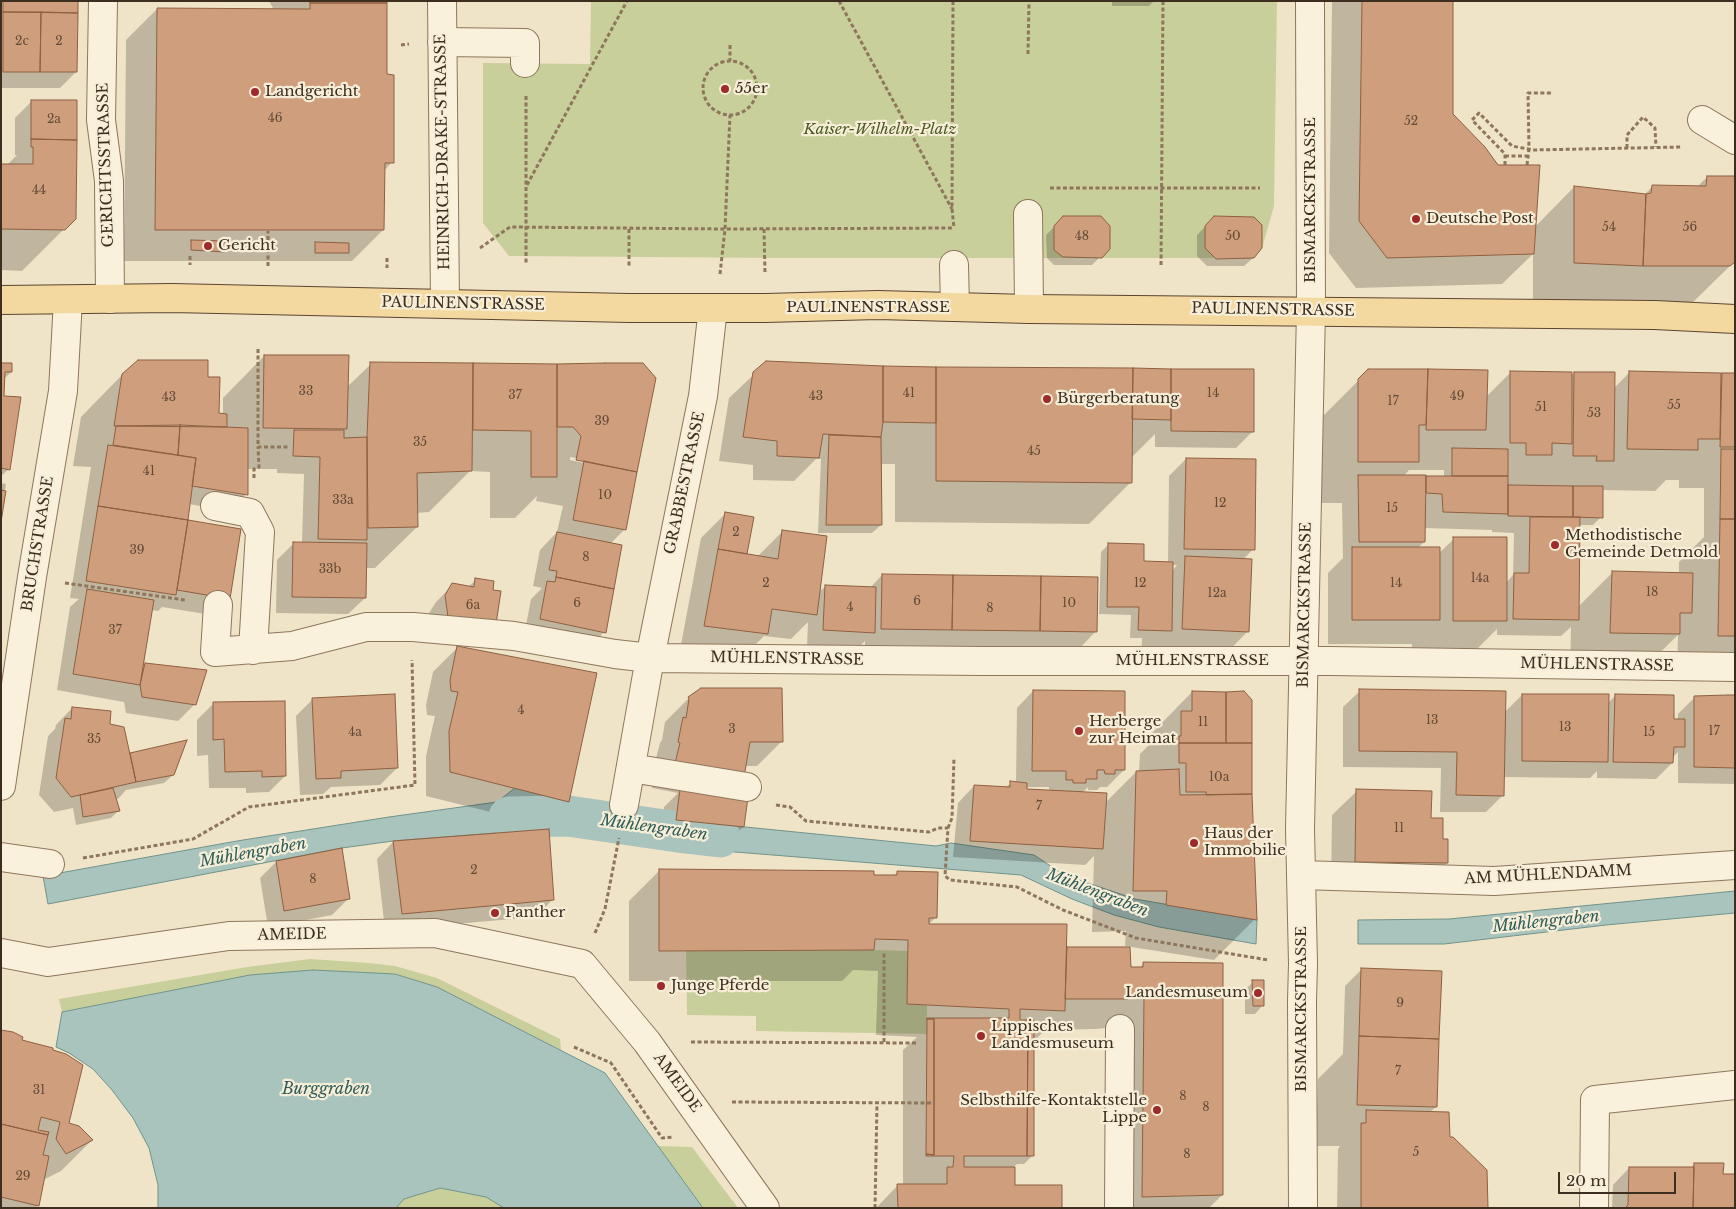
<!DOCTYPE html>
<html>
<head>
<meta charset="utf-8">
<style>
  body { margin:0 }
  #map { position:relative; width:1736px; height:1209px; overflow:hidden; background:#f0e4c8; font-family:"Libre Baskerville",serif }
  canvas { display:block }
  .frame { position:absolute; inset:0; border:2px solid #3d2e20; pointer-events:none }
  .scale { position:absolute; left:1558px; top:1172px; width:118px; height:22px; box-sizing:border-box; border:2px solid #3d2e20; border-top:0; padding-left:6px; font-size:15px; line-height:18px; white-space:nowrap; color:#3d2e20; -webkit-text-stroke:4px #f7eed8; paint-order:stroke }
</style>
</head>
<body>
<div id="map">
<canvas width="1736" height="1209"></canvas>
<div class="frame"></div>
<div class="scale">20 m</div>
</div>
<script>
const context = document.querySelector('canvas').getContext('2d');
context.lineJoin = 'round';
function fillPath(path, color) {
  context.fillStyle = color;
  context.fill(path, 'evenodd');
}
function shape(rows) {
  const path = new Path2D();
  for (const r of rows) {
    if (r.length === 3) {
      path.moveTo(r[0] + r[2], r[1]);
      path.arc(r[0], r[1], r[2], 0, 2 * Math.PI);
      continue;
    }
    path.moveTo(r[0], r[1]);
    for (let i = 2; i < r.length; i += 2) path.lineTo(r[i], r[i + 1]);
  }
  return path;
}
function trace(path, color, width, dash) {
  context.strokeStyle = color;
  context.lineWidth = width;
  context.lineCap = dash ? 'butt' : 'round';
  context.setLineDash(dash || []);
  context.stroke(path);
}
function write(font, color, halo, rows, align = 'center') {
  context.font = font + ' "Libre Baskerville",serif';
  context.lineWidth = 4.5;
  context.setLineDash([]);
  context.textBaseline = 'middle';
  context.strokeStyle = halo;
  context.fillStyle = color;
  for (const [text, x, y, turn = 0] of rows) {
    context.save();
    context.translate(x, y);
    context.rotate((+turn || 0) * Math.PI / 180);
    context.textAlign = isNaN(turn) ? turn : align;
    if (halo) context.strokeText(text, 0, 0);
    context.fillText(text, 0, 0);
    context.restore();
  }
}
fillPath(shape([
  [591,1,1277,1,1274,206,1262,248,1254,258,779,258,509,256,483,223,483,63,590,64],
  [874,950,908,951,907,1004,927,1005,927,1034,756,1031,756,1016,687,1015,686,951],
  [310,959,369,963,395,966,437,978,560,1039,561,1050,437,987,395,974,313,970,250,975,62,1012,59,999,247,967],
  [658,1146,692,1147,738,1208,703,1208],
  [440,1188,486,1197,504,1208,396,1208,404,1199]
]), '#c9cf9b');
const water = shape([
  [515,788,569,802,564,830,549,829,393,841,342,848,48,904,43,876,237,841,389,817,497,802,515,788],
  [665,819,936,846,951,843,1034,855,1064,875,1135,899,1257,920,1256,944,1159,927,1114,915,1072,899,1021,875,661,846,665,819],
  [1735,891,1735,913,1606,925,1444,944,1358,944,1358,920,1449,919,1735,891],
  [313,970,395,974,437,987,605,1073,703,1208,504,1208,486,1197,440,1188,404,1199,396,1208,158,1208,158,1185,149,1148,133,1118,112,1090,93,1069,69,1053,56,1047,62,1012,250,975,313,970]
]);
fillPath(water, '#a9c4bc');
trace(water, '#6f938a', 1);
fillPath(shape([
  [1,1,77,1,76,72,60,88,1,88],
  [269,1,386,1,385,76,392,162,384,171,383,230,352,261,124,261,126,40,157,9,274,10],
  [1112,1,1154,1,1149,6,1112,6],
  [1332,1,1452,1,1452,114,1535,227,1574,187,1644,195,1652,187,1697,187,1707,177,1735,261,1688,307,1533,304,1533,254,1502,284,1356,288,1329,253],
  [32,101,75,218,22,271,1,270,1,165,7,165,17,155,15,155,15,118],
  [1215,217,1253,258,1244,266,1207,266,1197,256,1197,235],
  [1055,226,1109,248,1092,265,1054,265,1047,258,1046,235],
  [264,356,347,387,371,364,557,365,624,530,610,544,604,632,588,649,524,636,531,599,542,588,533,586,540,550,557,532,563,506,536,501,537,496,515,518,490,518,490,472,470,471,429,512,416,513,417,527,375,568,365,568,365,598,348,614,276,613,277,560,294,543,302,543,304,474,277,473,277,469,246,469,246,494,230,511,189,504,186,521,239,530,212,615,162,607,158,611,151,610,143,664,205,671,195,704,178,721,126,713,124,702,57,690,70,607,79,599,70,598,91,467,73,466,81,417,122,375,207,378,218,414,223,415,223,398],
  [570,457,587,460,584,463,570,460],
  [766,363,1253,431,1236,448,1155,447,1155,434,1131,458,1131,482,1089,524,895,522,895,464,880,464,881,525,872,533,818,533,821,459,816,459,794,481,753,480,753,465,719,461,729,398],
  [1,364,11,372,4,379,3,398,9,469,1,476],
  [1369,370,1487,371,1486,397,1510,373,1571,376,1574,373,1614,388,1629,373,1735,373,1735,677,1677,677,1678,635,1637,675,1570,674,1571,627,1561,636,1497,635,1497,629,1464,662,1412,662,1412,644,1328,644,1328,573,1343,558,1342,503,1317,503,1317,422],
  [1409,470,1444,470,1444,477,1403,477],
  [1666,480,1679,480,1679,488,1704,488,1704,537,1679,562,1679,574,1613,572,1578,607,1579,525,1593,525,1601,517,1602,490,1655,491],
  [1424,528,1492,530,1492,532,1514,533,1513,575,1506,583,1454,539,1439,553,1417,549,1424,542],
  [1186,459,1253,549,1243,560,1248,631,1207,673,1141,670,1142,638,1130,638,1131,615,1099,614,1101,552,1109,544,1142,563,1168,563,1169,476],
  [1172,565,1177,565,1172,571],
  [1,483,6,484,1,514],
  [725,514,745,555,758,556,782,532,818,593,826,586,870,588,882,575,1096,631,1080,648,865,645,865,641,857,649,807,647,808,622,791,639,764,636,742,658,680,650,701,538],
  [476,580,478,641,432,633,429,613,436,602,453,585,468,587],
  [458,647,567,801,543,825,426,796,426,756,435,716,427,715,426,705,433,672],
  [1033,691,1124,770,1107,787,1100,787,1097,790,1088,790,1088,787,1082,793,1105,803,1136,772,1139,772,1140,754,1151,743,1151,734,1192,692,1251,794,1255,919,1214,960,1125,946,1126,931,1092,932,1094,856,1085,865,953,857,958,803,974,786,1005,788,1011,783,1016,783,1017,708],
  [1026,787,1049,787,1049,791,1026,790],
  [1360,691,1504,713,1522,695,1608,703,1615,696,1673,721,1678,721,1678,714,1695,697,1735,697,1735,784,1678,783,1678,752,1672,758,1672,763,1656,779,1597,778,1597,771,1590,778,1503,777,1503,795,1486,812,1440,812,1441,768,1343,767,1343,707],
  [689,698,781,742,757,766,745,766,743,827,726,843,660,836,664,807,678,793,652,788,656,767,654,766,660,743,662,740,665,722],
  [313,699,397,768,380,785,331,787,323,794,300,795,296,716],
  [213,704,285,776,269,792,246,793,246,788,209,788,208,755,197,756,197,720],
  [72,708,109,725,129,754,185,742,173,775,164,783,126,790,118,799,115,799,119,810,111,818,76,825,73,808,54,812,39,795,48,736,55,729,56,725],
  [1357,791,1430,819,1442,840,1447,863,1422,887,1331,886,1332,815],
  [393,842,552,900,536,917,385,930,377,859],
  [276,862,348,899,332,915,268,927,260,878],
  [660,870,873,876,893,876,897,873,936,917,928,925,1065,949,1129,948,1130,968,1139,968,1144,963,1222,1195,1209,1208,1112,1208,1113,1027,1096,1029,1045,1030,1033,1042,1032,1156,1024,1164,1017,1164,1013,1168,1013,1186,1060,1208,876,1208,898,1185,903,1185,903,1050,917,1037,876,1035,878,971,853,970,842,981,629,981,629,901],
  [1362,969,1436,1107,1430,1112,1449,1139,1487,1208,1337,1208,1338,1149,1340,1146,1316,1146,1318,1079,1343,1054,1345,986],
  [1253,982,1263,1005,1255,1014,1245,1014,1245,990],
  [1,1031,20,1041,67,1124,92,1140,61,1171,43,1180,38,1205,36,1208,1,1208],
  [1694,1164,1722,1175,1735,1208,1612,1208,1613,1185,1629,1168,1690,1169]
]), '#0003');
trace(shape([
  [509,817,568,816,685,833,720,837]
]), '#a9c4bc', 41);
const building = shape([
  [3,1,78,1,78,13,3,12,3,1],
  [310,1,387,1,387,3,310,3,310,1],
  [1362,1,1453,1,1453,114,1485,147,1498,165,1540,165,1534,254,1387,258,1359,221,1362,1],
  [310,3,387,3,387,74,394,75,394,163,385,163,384,230,155,230,157,8,310,9,310,3],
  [3,12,41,12,40,72,3,72,3,12],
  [41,12,78,13,77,72,40,72,41,12],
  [31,100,77,100,77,140,31,139,31,100],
  [31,139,77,140,76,219,65,230,1,229,1,164,33,164,33,147,31,147,31,139],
  [1707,176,1735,176,1735,262,1730,266,1643,266,1646,194,1651,193,1652,185,1706,186,1707,176],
  [1574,186,1646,194,1643,266,1574,263,1574,186],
  [1063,216,1101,216,1110,226,1110,249,1102,258,1063,257,1054,250,1054,226,1063,216],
  [1214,216,1254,217,1262,225,1262,248,1254,258,1216,259,1205,248,1205,226,1214,216],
  [191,240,225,241,225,252,191,250,191,240],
  [315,242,349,243,349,253,315,253,315,242],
  [264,355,349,355,347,429,263,428,264,355],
  [138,360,208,360,208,377,220,377,219,413,227,414,227,427,114,426,122,374,138,360],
  [766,361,883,366,883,422,881,437,823,434,819,458,777,456,777,441,743,437,753,372,766,361],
  [370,362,473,363,472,471,417,473,418,527,368,528,367,437,370,362],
  [1,363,12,363,12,372,5,372,4,396,21,397,10,470,1,468,1,363],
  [473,363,557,364,557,477,531,477,531,431,473,430,473,363],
  [605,363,643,363,656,378,637,472,576,460,581,436,573,427,557,427,557,364,605,363],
  [883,366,936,367,936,423,883,422,883,366],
  [936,367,1133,368,1132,483,936,481,936,367],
  [1133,368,1171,369,1171,420,1132,419,1133,368],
  [1171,369,1254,369,1254,432,1171,431,1171,369],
  [1368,369,1428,369,1426,425,1419,425,1419,462,1358,462,1358,379,1368,369],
  [1428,369,1488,370,1486,430,1426,430,1428,369],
  [1510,371,1572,372,1572,444,1552,443,1552,455,1526,455,1526,443,1510,443,1510,371],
  [1629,371,1721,373,1720,439,1698,439,1698,450,1627,449,1629,371],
  [1574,372,1615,372,1614,461,1596,461,1597,456,1573,456,1574,372],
  [1722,373,1735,373,1735,447,1720,447,1722,373],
  [180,425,248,428,248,495,192,486,196,458,178,455,180,425],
  [180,425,178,455,113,445,116,426,180,425],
  [294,430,344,430,344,438,367,437,367,540,318,539,320,457,293,456,294,430],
  [829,435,881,437,882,525,826,525,829,435],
  [108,445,196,458,188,520,98,506,108,445],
  [1452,448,1508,449,1508,476,1452,476,1452,448],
  [1721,449,1735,449,1735,519,1720,519,1721,449],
  [1186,458,1256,459,1255,550,1184,549,1186,458],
  [584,461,637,472,626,530,573,520,584,461],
  [1358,475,1426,475,1425,542,1359,542,1358,475],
  [1426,476,1508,476,1508,514,1443,512,1442,494,1426,493,1426,476],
  [1508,485,1573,486,1573,517,1508,516,1508,485],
  [1573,486,1603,486,1603,518,1573,517,1573,486],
  [1,490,6,491,1,522,1,490],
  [98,506,188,520,176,595,86,581,98,506],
  [725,512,754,517,747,554,718,549,725,512],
  [1530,517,1580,517,1579,620,1513,619,1514,573,1529,573,1530,517],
  [1720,519,1735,519,1735,636,1718,636,1720,519],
  [188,520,241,529,230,599,177,590,188,520],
  [782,530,827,536,817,615,772,609,768,634,704,626,718,549,778,559,782,530],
  [557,532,622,545,614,589,556,577,557,571,549,570,557,532],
  [1453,537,1507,537,1507,621,1453,621,1453,537],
  [293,542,367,543,366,598,292,597,293,542],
  [1108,543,1144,544,1144,561,1173,562,1172,631,1138,630,1139,607,1107,607,1108,543],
  [1352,547,1440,547,1440,620,1352,620,1352,547],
  [1185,556,1252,559,1249,632,1182,629,1185,556],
  [1612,571,1693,573,1692,613,1680,613,1680,634,1610,633,1612,571],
  [882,574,953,575,952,630,881,629,882,574],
  [953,575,1041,576,1040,631,952,630,953,575],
  [1041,576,1098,577,1097,632,1040,631,1041,576],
  [556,577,614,589,606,633,540,619,547,581,555,582,556,577],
  [475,578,494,581,493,590,501,591,496,624,448,617,445,595,452,583,474,587,475,578],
  [825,585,876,587,875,633,823,630,825,585],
  [87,589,154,600,140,685,73,674,87,589],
  [457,646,597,673,569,802,450,772,449,731,458,692,451,691,450,680,457,646],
  [145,663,207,670,196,705,142,697,140,685,145,663],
  [701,688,782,688,783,742,750,742,744,777,675,763,680,743,678,742,683,717,686,718,689,699,688,697,701,688],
  [1359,689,1506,691,1504,796,1456,795,1457,752,1359,751,1359,689],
  [1033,690,1125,691,1125,770,1115,770,1115,774,1105,774,1104,770,1097,770,1097,779,1086,779,1086,783,1073,783,1073,780,1066,780,1066,771,1032,771,1033,690],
  [1192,691,1226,692,1226,743,1179,743,1179,736,1181,736,1181,711,1192,711,1192,691],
  [1244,691,1252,700,1252,743,1226,743,1226,692,1244,691],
  [395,694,398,768,341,771,341,778,316,779,312,698,395,694],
  [1522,694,1609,694,1608,762,1522,761,1522,694],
  [1615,694,1674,695,1674,719,1685,719,1685,747,1674,747,1673,763,1613,762,1615,694],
  [1728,695,1735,695,1735,768,1694,767,1694,696,1728,695],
  [285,701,286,776,262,777,262,771,225,772,224,739,213,740,213,702,285,701],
  [72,707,111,711,110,724,124,727,136,782,71,797,56,778,65,718,71,719,72,707],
  [187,740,174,775,136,782,130,753,187,740],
  [1179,743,1252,743,1252,794,1206,795,1206,792,1186,792,1186,763,1179,763,1179,743],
  [1179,769,1180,795,1252,794,1257,920,1166,905,1167,891,1133,891,1136,771,1179,769],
  [1010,781,1027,783,1027,789,1107,793,1103,849,970,841,974,785,1010,787,1010,781],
  [113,788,120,811,83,817,80,795,113,788],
  [680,789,748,797,744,827,676,820,680,789],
  [1356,789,1432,791,1431,818,1443,818,1443,839,1448,839,1448,863,1355,862,1356,789],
  [549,829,554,900,402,914,393,841,549,829],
  [342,848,350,899,284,911,276,861,342,848],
  [659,869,874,871,874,875,897,875,897,871,938,872,937,918,929,918,929,924,1067,924,1065,1011,1020,1009,1020,1020,1028,1020,1027,1156,964,1156,964,1167,1015,1167,1015,1185,1062,1185,1062,1208,898,1208,897,1184,947,1184,947,1167,953,1167,954,1156,926,1156,926,1154,934,1155,934,1019,927,1019,927,1018,1009,1018,1009,1009,907,1004,908,940,875,939,874,950,659,951,659,869],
  [1067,947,1130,947,1131,967,1143,967,1143,962,1223,963,1223,1195,1142,1197,1144,997,1129,997,1128,999,1065,999,1067,947],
  [1361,968,1442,971,1439,1039,1359,1036,1361,968],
  [1252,980,1264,980,1264,1006,1253,1006,1252,980],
  [927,1019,934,1019,934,1155,926,1154,927,1019],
  [1028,1020,1034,1020,1034,1156,1027,1156,1028,1020],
  [1,1030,13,1032,23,1037,22,1040,53,1048,53,1050,66,1054,83,1065,69,1123,79,1126,93,1140,66,1154,56,1139,60,1122,41,1117,38,1130,49,1132,48,1135,1,1124,1,1030],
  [1359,1036,1439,1039,1437,1107,1357,1105,1359,1036],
  [1366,1110,1449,1112,1450,1137,1453,1137,1487,1170,1488,1208,1361,1208,1361,1123,1366,1123,1366,1110],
  [1,1124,48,1135,43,1155,49,1156,39,1206,1,1197,1,1124],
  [1694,1163,1724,1163,1723,1174,1735,1174,1735,1208,1693,1208,1694,1163],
  [1629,1167,1694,1167,1693,1208,1625,1208,1628,1205,1629,1167]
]);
fillPath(building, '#cf9f7d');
trace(building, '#8d5f41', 1);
const minor = shape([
  [103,1,101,120,109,181,110,299],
  [442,1,445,303],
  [442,42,525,43,525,63],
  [1702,120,1735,140],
  [1028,214,1029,309],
  [954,265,955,307],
  [215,506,250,513,260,532,253,650],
  [218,605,215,652,292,646,366,627,413,627,514,636,615,654,650,658,983,661,1330,661,1735,667],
  [631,768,747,787],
  [1,786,32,577,63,391,68,300],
  [624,805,650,658,703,396,713,308],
  [1,857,50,864],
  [1301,875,1494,881,1735,865],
  [1,953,48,962,229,936,435,933,582,964,647,1042,765,1208],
  [1119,1208,1120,1029],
  [1303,1208,1302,1001,1303,964,1300,829,1311,310,1310,1],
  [1594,1208,1595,1100,1735,1085]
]);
const major = shape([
  [1,300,172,298,629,308,765,308,878,305,1029,309,1655,315,1735,319]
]);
trace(minor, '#8d765c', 30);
trace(major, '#5b4430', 30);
trace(shape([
  [839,1,952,209],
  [953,1,952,209,954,228],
  [401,45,409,44],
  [730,45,730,61],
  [1028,54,1029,1],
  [730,88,27],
  [526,96,526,263],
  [1627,148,1627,135,1643,117,1655,128,1656,147],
  [1505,156,1528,156],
  [1505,165,1505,154,1472,120,1479,113,1512,146,1533,150,1681,147],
  [1527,165,1529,149,1528,93,1552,93],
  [527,185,627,1],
  [1050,188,1260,188],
  [629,229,629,267],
  [764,229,765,273],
  [480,248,510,227,725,229,954,228],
  [190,256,190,265],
  [387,258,387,268],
  [1161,265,1163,1],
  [268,266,268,231],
  [720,274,725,229,730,115],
  [258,349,258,447,288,447],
  [254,478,254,469,259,467,258,447],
  [65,583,185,600],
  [776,805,790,807,806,821,929,832,938,828,948,828,945,876,950,880,1017,887,1063,910,1136,938,1268,960],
  [948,828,952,818,954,758],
  [83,858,193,839,249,807,415,785,412,660],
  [595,933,605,909,619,838],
  [691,1042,916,1043],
  [884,1042,884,953],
  [574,1047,611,1063,662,1138,673,1137],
  [732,1102,934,1103],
  [875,1208,877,1103]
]), '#8d765c', 3, [4, 2.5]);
trace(minor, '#faf1dc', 28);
trace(major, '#f3d9a0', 28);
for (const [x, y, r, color] of [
  [725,89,5,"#9e2a2b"],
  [255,92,5,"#9e2a2b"],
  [1416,219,5,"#9e2a2b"],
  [208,246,5,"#9e2a2b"],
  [1047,399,5,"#9e2a2b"],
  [1555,545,5,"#9e2a2b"],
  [1079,731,5,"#9e2a2b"],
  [1194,843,5,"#9e2a2b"],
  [495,913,5,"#9e2a2b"],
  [661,986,5,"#9e2a2b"],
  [1258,993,5,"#9e2a2b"],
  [981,1036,5,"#9e2a2b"],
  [1157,1110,5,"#9e2a2b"]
]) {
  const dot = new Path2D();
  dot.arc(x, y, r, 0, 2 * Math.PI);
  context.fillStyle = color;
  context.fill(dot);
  trace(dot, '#f7eed8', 2);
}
write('12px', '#624a37', null, [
  ["2c",22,42],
  ["2",59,42],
  ["46",275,119],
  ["2a",54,120],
  ["52",1411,122],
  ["44",39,191],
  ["54",1609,228],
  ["56",1690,228],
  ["48",1082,237],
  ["50",1233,237],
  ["33",306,392],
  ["41",909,394],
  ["14",1213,394],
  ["37",515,396],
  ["43",816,397],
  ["49",1457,397],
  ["43",169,398],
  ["17",1393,402],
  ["55",1674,406],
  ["51",1541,408],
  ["53",1594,414],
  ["39",602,422],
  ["35",420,443],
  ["45",1034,452],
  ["41",149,472],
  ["10",605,496],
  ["33a",343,501],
  ["12",1220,504],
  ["15",1392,509],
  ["2",736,533],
  ["39",137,551],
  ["8",586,558],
  ["33b",330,570],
  ["14a",1480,579],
  ["2",766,584],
  ["12",1140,584],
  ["14",1396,584],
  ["18",1652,593],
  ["12a",1217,594],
  ["6",917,602],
  ["6",577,604],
  ["10",1069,604],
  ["6a",473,606],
  ["4",850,608],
  ["8",990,609],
  ["37",115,631],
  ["4",521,711],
  ["13",1432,721],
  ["11",1203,723],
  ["13",1565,728],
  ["3",732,730],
  ["17",1714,732],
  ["4a",355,733],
  ["15",1649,733],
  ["35",94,740],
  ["10a",1219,778],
  ["7",1039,807],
  ["11",1399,829],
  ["2",474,871],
  ["8",313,880],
  ["9",1400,1004],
  ["7",1398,1072],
  ["31",39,1091],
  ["8",1183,1097],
  ["8",1206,1108],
  ["5",1416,1153],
  ["8",1187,1155],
  ["29",23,1177]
]);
write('15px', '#3d2e20', '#f7eed8', [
  ["55er",735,89],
  ["Landgericht",265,92],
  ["Deutsche Post",1426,219],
  ["Gericht",218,246],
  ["Bürgerberatung",1057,399],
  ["Methodistische",1565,536],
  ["Gemeinde Detmold",1565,553],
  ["Herberge",1089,722],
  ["zur Heimat",1089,739],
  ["Haus der",1204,834],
  ["Immobilie",1204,851],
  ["Panther",505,913],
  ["Junge Pferde",671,986],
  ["Landesmuseum",1248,993,"right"],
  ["Lippisches",991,1027],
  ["Landesmuseum",991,1044],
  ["Selbsthilfe-Kontaktstelle",1147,1101,"right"],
  ["Lippe",1147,1118,"right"]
], 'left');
write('italic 15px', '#4d5a26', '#f7eed8', [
  ["Kaiser-Wilhelm-Platz",880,130]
]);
write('15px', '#3d2e20', '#f7eed8', [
  ["HEINRICH-DRAKE-STRASSE",443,152,-91],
  ["GERICHTSSTRASSE",106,165,-92],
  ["BISMARCKSTRASSE",1311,200,-90],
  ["PAULINENSTRASSE",463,304,1],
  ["PAULINENSTRASSE",868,308],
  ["PAULINENSTRASSE",1273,310,1],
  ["GRABBESTRASSE",685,483,-78],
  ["BRUCHSTRASSE",38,544,-81],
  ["BISMARCKSTRASSE",1305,605,-89],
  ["MÜHLENSTRASSE",787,659,1],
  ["MÜHLENSTRASSE",1192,661],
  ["MÜHLENSTRASSE",1597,665,1],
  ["AM MÜHLENDAMM",1548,875,-3],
  ["AMEIDE",292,935,-1],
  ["BISMARCKSTRASSE",1302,1009,-90],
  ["AMEIDE",677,1083,54]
]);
write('italic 16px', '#2f5d5a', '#f7eed8', [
  ["Mühlengraben",654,828,8],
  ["Mühlengraben",253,853,-10],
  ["Mühlengraben",1097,893,21],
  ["Mühlengraben",1546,922,-6],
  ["Burggraben",326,1089]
]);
</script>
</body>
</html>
